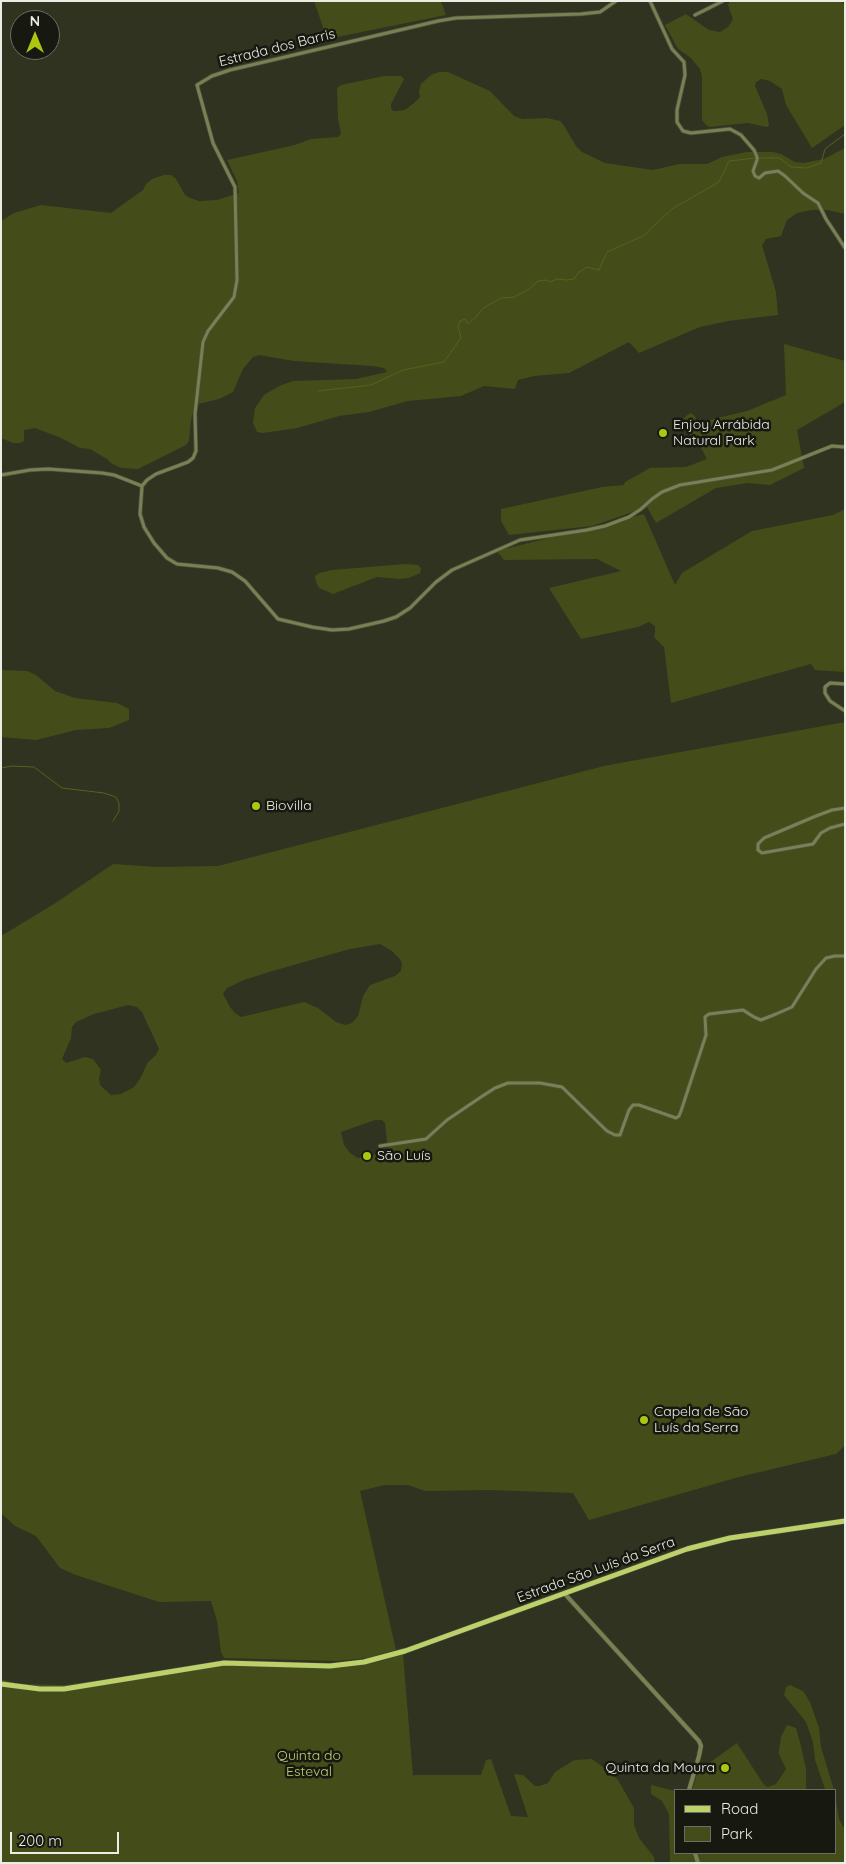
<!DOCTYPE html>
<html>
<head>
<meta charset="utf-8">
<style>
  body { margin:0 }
  #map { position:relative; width:846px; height:1864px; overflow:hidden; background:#2f3320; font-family:Quicksand,sans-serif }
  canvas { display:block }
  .frame { position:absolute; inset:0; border:2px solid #eaede1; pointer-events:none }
  .legend { position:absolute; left:674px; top:1789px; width:162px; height:65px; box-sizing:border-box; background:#171911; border:1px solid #6b6e64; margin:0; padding:6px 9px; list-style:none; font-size:15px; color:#eaede1 }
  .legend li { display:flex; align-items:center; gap:10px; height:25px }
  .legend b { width:25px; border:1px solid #6b6e64 }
  .north { position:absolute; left:10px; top:10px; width:50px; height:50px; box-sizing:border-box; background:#171911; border:1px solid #6b6e64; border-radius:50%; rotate:0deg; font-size:14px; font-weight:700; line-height:20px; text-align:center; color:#eaede1 }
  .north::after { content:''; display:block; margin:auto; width:18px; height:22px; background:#adc60f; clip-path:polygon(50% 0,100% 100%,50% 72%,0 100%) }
  .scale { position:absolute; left:10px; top:1832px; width:109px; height:22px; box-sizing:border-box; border:2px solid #eaede1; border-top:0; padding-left:6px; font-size:15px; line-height:18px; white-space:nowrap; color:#eaede1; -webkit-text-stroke:4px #171911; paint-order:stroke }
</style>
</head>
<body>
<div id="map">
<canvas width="846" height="1864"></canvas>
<div class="frame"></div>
<ul class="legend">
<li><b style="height:6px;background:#bdd16b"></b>Road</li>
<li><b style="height:14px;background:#444d19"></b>Park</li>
</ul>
<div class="north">N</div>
<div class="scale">200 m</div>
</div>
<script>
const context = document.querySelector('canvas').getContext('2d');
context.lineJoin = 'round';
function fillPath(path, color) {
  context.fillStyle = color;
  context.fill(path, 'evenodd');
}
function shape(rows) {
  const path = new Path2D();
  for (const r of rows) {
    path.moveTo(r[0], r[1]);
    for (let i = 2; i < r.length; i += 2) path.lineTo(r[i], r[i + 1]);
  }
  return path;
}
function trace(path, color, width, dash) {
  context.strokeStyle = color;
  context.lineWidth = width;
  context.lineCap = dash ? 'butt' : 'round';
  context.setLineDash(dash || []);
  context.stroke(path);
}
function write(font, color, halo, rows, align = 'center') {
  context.font = font + ' Quicksand,sans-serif';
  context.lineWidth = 5;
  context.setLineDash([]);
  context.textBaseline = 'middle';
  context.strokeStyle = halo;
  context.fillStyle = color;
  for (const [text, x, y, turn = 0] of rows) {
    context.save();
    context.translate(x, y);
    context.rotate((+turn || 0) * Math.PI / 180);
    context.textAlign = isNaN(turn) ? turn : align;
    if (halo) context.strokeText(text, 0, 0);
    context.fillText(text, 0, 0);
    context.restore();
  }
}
fillPath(shape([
  [314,1,441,1,446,15,327,39],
  [730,1,842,1,845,7,845,125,812,148,786,105,782,89,770,81,761,79,756,82,755,86,767,114,769,125,767,127,748,123,709,127,706,125,702,120,702,76,700,69,691,58,678,49,665,25,686,14,709,30,720,32,728,27,733,19,728,5],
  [439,72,448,72,490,91,514,116,522,119,547,118,560,121,563,124,576,146,582,152,605,163,653,170,679,164,707,164,722,157,747,152,773,152,781,154,795,162,804,163,824,159,845,148,845,214,828,210,812,210,797,213,787,220,781,236,766,239,762,245,776,292,778,315,728,321,700,327,639,353,629,342,569,373,534,376,518,380,515,389,484,386,461,396,408,401,369,412,339,416,297,428,263,433,257,432,253,423,255,408,264,395,279,386,293,381,356,379,387,372,384,368,372,366,294,361,259,355,253,357,243,369,233,392,219,399,198,404,194,407,191,420,189,441,186,445,138,469,121,468,111,463,107,459,90,449,80,448,61,438,35,428,24,430,24,441,20,443,13,443,1,438,1,221,14,213,41,205,111,213,143,190,146,184,152,179,164,175,171,175,176,179,185,195,190,198,199,201,217,200,239,193,237,181,227,160,295,145,311,139,338,137,341,134,338,119,337,88,341,85,384,76,401,76,404,79,391,104,391,108,393,111,397,111,405,110,414,103,420,97,419,91,421,84,431,75],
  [784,344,845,361,845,402,797,430,804,468,770,485,748,483,716,488,656,523,647,507,592,526,509,535,501,521,501,509,602,487,624,485,625,482,650,468,686,467,707,459,701,448,691,437,683,420,686,416,691,413,695,416,697,423,747,411,786,395],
  [845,509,845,672,815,670,811,664,671,703,664,647,654,637,655,633,655,626,649,622,638,627,581,639,549,588,621,571,597,559,504,560,497,551,644,514,675,585,682,573,752,531,833,515],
  [405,564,418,565,421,568,420,573,409,578,400,579,377,577,333,594,319,588,316,582,315,576,319,573,332,570],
  [1,670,27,671,36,675,55,691,75,698,117,703,129,709,129,720,109,728,76,730,36,740,1,737],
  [845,722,845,1445,836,1454,739,1477,589,1520,573,1493,490,1490,425,1491,408,1485,384,1485,360,1491,396,1650,367,1658,338,1661,224,1658,221,1652,217,1621,211,1601,159,1602,76,1575,60,1568,36,1536,15,1526,1,1513,1,936,54,904,113,864,157,867,218,866,604,766],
  [380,944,392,951,399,958,402,963,401,971,395,976,370,985,363,996,358,1016,352,1023,345,1025,336,1022,318,1008,304,1002,241,1017,235,1013,230,1007,223,994,227,988,244,980,269,972,350,949],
  [128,1005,137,1007,142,1012,159,1049,156,1055,148,1062,140,1079,134,1087,121,1094,111,1095,100,1085,99,1078,101,1070,93,1059,85,1057,66,1063,62,1059,71,1038,72,1027,76,1022,94,1014],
  [375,1120,382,1120,385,1123,388,1152,358,1158,350,1153,344,1145,341,1132],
  [403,1654,413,1776,415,1775,481,1775,486,1760,491,1759,511,1816,528,1817,514,1774,523,1775,535,1786,540,1786,548,1783,555,1772,574,1760,592,1759,611,1773,618,1780,634,1808,634,1825,639,1838,654,1857,655,1863,1,1863,1,1679,19,1684,65,1685,224,1663,359,1665,381,1661],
  [790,1685,803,1691,810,1702,819,1728,821,1747,834,1790,825,1789,815,1760,813,1742,806,1722,784,1695,786,1687],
  [787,1725,796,1728,800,1742,806,1769,806,1790,692,1790,698,1771,737,1743,764,1785,768,1787,776,1784,786,1769,779,1754,779,1750,781,1737],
  [651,1785,675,1791,675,1853,835,1853,835,1794,839,1819,845,1830,845,1863,670,1863,669,1814,662,1801,651,1794]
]), '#444d19');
trace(shape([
  [759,158,780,158,791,167,807,168,821,163,825,149,845,134],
  [318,391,371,385,403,370,444,362,461,338,458,326,460,321,465,319,468,324,476,317,482,309,501,298,514,297,529,289,538,281,546,280,550,282,557,279,566,280,574,279,578,273,587,267,599,270,607,252,643,236,672,209,719,182,729,161,755,158],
  [1,768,12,766,34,767,62,788,104,793,116,797,119,803,119,811,113,821]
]), '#56621d', 1);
const minor = shape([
  [616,1,600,12,581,14,456,18,438,21,230,70,212,76,197,85,213,143,235,187,237,280,234,297,208,331,203,342,195,414,196,451,193,458,188,462,156,474,147,480,142,486,140,514,144,527,154,543,167,558,177,564,218,568,232,572,245,581,278,619,312,627,332,630,349,629,384,621,396,617,410,608,436,582,452,570,520,540,587,530,605,526,629,517,641,509,652,499,662,492,680,485,772,470,832,446,845,447],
  [650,1,672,49,684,62,685,75,677,110,677,122,683,131,691,133,730,129,741,135,754,150,757,157,757,160,753,171,755,176,759,178,765,173,778,171,785,176,803,193,818,203,826,219,845,248],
  [695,15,723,1],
  [1,475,30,470,48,469,102,473,114,475,142,486],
  [845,684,830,683,825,687,825,693,830,701,845,711],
  [845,808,832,810,816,816,764,838,758,844,758,850,762,853,813,844,821,833,830,828,845,824],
  [380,1146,426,1139,447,1120,481,1097,495,1088,508,1083,540,1083,562,1087,607,1131,615,1135,620,1135,629,1110,633,1105,639,1105,676,1118,679,1116,681,1111,706,1035,705,1017,709,1014,743,1010,754,1017,761,1020,776,1014,792,1007,816,969,826,958,835,956,845,956]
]);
const tertiary = shape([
  [564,1593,699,1741,701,1746,699,1756,689,1790],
  [695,1853,698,1863]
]);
const primary = shape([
  [1,1684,40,1689,64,1689,224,1663,330,1666,364,1662,405,1651,687,1549,730,1538,845,1521]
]);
trace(minor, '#4d513f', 4.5);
trace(tertiary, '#4d513f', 5);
trace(primary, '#4d513f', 6);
trace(minor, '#778152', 3);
trace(tertiary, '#778152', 4);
trace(primary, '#bdd16b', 5);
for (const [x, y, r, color] of [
  [663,433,5,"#adc60f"],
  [256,806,5,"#adc60f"],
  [367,1156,5,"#adc60f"],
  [644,1420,5,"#adc60f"],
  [725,1768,5,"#adc60f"]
]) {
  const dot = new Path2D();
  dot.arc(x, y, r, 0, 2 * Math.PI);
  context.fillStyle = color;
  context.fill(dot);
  trace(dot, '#171911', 2);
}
write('14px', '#eaede1', '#171911', [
  ["Estrada dos Barris",277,48,-14],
  ["Estrada São Luís da Serra",596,1570,-20]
]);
write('14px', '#eaede1', '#171911', [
  ["Enjoy Arrábida",673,425],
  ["Natural Park",673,441],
  ["Biovilla",266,806],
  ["São Luís",377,1156],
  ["Capela de São",654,1412],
  ["Luís da Serra",654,1428],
  ["Quinta da Moura",715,1768,"right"]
], 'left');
write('14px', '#bccf6f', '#171911', [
  ["Quinta do",309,1756],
  ["Esteval",309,1772]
]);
</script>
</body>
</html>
